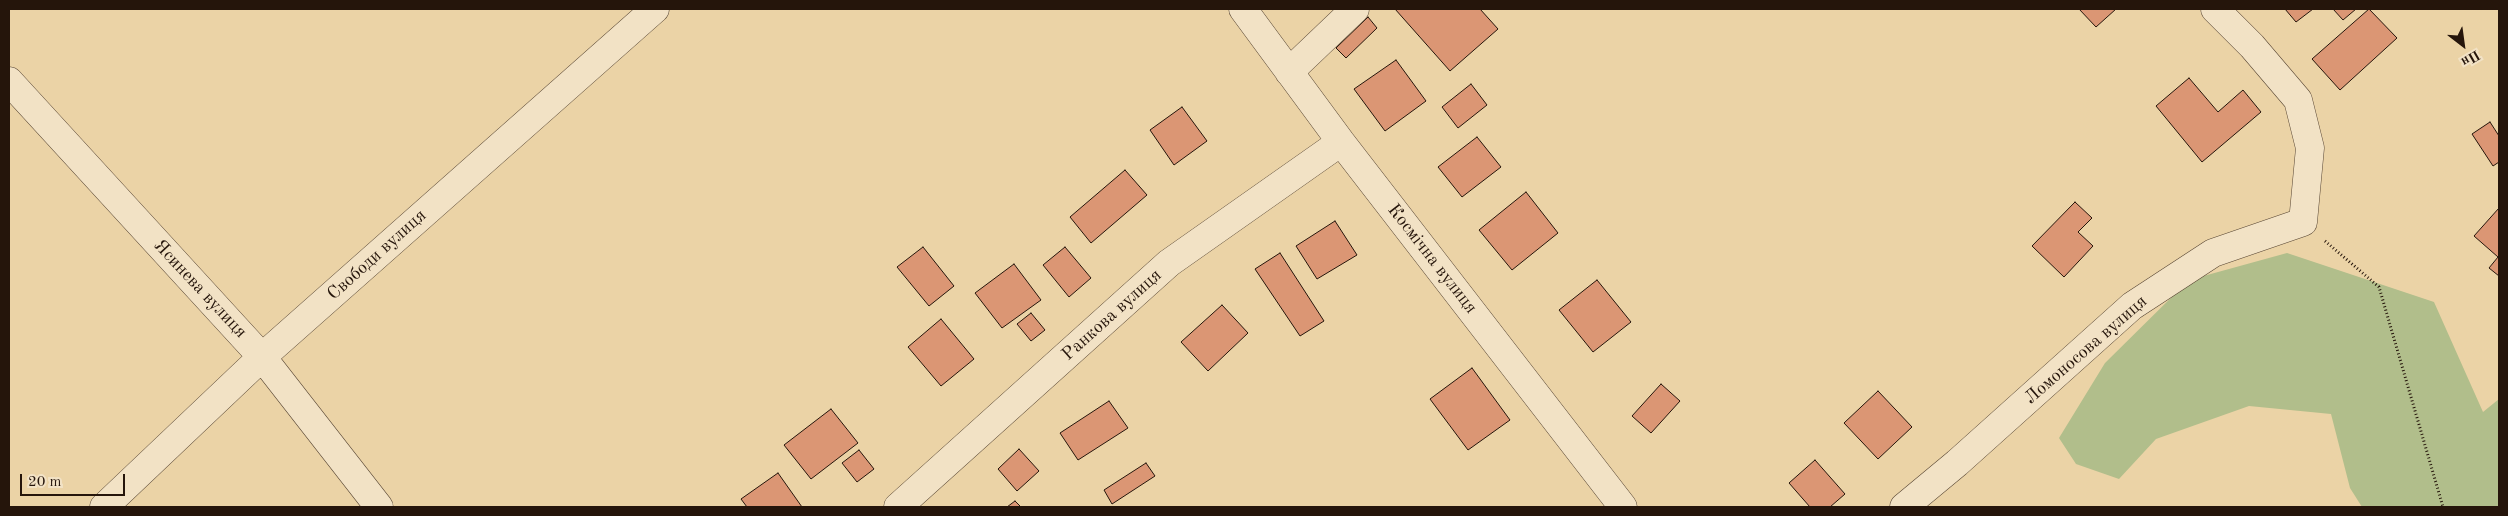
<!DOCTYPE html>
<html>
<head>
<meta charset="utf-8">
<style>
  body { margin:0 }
  #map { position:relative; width:2508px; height:516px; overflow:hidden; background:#ebd3a6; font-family:"Old Standard TT",serif }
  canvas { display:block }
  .frame { position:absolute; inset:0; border:10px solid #25150b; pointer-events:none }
  .north { position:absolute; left:2438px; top:20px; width:50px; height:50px; -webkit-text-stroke:4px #f2e2c5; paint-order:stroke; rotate:150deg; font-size:14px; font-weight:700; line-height:20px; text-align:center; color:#25150b }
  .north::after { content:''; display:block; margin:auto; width:18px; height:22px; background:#25150b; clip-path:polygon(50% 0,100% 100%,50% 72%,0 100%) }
  .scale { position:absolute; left:20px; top:474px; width:105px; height:22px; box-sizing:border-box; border:2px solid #25150b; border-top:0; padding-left:6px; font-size:15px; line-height:18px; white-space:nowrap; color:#25150b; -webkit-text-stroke:4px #f2e2c5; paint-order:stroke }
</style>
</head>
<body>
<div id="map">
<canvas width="2508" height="516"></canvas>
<div class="frame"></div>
<div class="north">Пн</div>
<div class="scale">20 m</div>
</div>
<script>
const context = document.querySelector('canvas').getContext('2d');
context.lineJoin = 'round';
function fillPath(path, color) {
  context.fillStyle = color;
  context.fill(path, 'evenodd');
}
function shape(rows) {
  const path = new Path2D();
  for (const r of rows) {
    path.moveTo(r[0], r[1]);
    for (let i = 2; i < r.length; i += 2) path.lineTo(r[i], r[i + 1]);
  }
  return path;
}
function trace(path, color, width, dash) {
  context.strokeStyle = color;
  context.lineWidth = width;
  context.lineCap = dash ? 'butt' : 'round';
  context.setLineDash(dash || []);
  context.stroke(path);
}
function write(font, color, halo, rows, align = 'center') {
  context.font = font + ' "Old Standard TT",serif';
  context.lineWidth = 5;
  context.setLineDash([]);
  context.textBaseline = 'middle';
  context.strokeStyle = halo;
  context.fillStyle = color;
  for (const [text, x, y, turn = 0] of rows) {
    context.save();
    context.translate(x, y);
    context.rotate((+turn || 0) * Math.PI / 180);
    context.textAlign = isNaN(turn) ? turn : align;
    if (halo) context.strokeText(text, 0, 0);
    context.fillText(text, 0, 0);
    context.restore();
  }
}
fillPath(shape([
  [2287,253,2434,302,2483,412,2499,399,2499,507,2362,507,2350,488,2331,414,2249,406,2156,439,2119,479,2076,464,2059,438,2105,363,2189,280]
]), '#b1be8b');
const building = shape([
  [1395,9,1480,9,1498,29,1450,71,1395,9],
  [2079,9,2116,9,2096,27,2079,9],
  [2285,9,2313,9,2296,22,2285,9],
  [2333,9,2356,9,2343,20,2333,9],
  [2369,9,2397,38,2340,90,2312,59,2369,9],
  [1368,17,1377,28,1346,58,1336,48,1368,17],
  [1396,60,1426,101,1385,131,1354,89,1396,60],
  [2189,78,2218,112,2243,90,2261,112,2202,162,2156,106,2189,78],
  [1471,84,1487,105,1458,128,1442,107,1471,84],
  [1182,107,1207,141,1174,165,1150,130,1182,107],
  [2490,122,2499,136,2499,162,2493,166,2472,134,2490,122],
  [1477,137,1501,167,1462,197,1438,167,1477,137],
  [1125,170,1147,195,1091,243,1070,217,1125,170],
  [1526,192,1558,233,1512,270,1479,230,1526,192],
  [2075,202,2092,218,2078,232,2093,246,2064,277,2032,246,2075,202],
  [2499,208,2499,276,2489,268,2498,257,2474,236,2499,208],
  [1335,221,1357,255,1317,279,1296,246,1335,221],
  [923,247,954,286,929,306,897,267,923,247],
  [1065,247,1091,278,1069,297,1043,265,1065,247],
  [1280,253,1324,321,1300,336,1255,269,1280,253],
  [1014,264,1041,300,1002,328,975,293,1014,264],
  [1597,280,1631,322,1593,352,1559,310,1597,280],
  [1222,305,1248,333,1208,371,1181,342,1222,305],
  [1031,313,1045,330,1031,341,1017,324,1031,313],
  [941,319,974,359,941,386,908,347,941,319],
  [1472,368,1510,420,1468,450,1430,399,1472,368],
  [1661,384,1680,401,1651,433,1632,416,1661,384],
  [1878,391,1912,427,1878,459,1844,423,1878,391],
  [1109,401,1128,428,1078,460,1060,433,1109,401],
  [831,409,858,443,811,479,784,445,831,409],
  [1019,449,1039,471,1017,491,998,469,1019,449],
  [859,450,874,469,857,482,842,463,859,450],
  [1815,460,1845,494,1830,507,1810,507,1789,483,1815,460],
  [1146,463,1155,476,1112,504,1104,490,1146,463],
  [778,473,802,507,747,507,741,499,778,473],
  [1015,501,1021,507,1007,507,1015,501]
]);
fillPath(building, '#db9674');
trace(building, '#25150b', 1);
const street = shape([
  [1243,9,1341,142,1623,507],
  [1289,72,1355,9],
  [9,81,262,357,379,507],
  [104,507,262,357,655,9],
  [898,507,1169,263,1341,142],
  [1904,507,1957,463,2132,306,2213,253,2303,222,2310,148,2298,100,2252,46,2215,9]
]);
trace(street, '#564432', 29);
trace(shape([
  [2325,241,2379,287,2443,507]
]), '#25150b', 3, [1, 2.5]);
trace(street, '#f2e2c5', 28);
write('18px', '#25150b', '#f2e2c5', [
  ["Свободи вулиця",377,255,-42],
  ["Космічна вулиця",1432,259,52],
  ["Ясинева вулиця",200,289,47],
  ["Ранкова вулиця",1112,315,-42],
  ["Ломоносова вулиця",2086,350,-41]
]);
</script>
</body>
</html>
